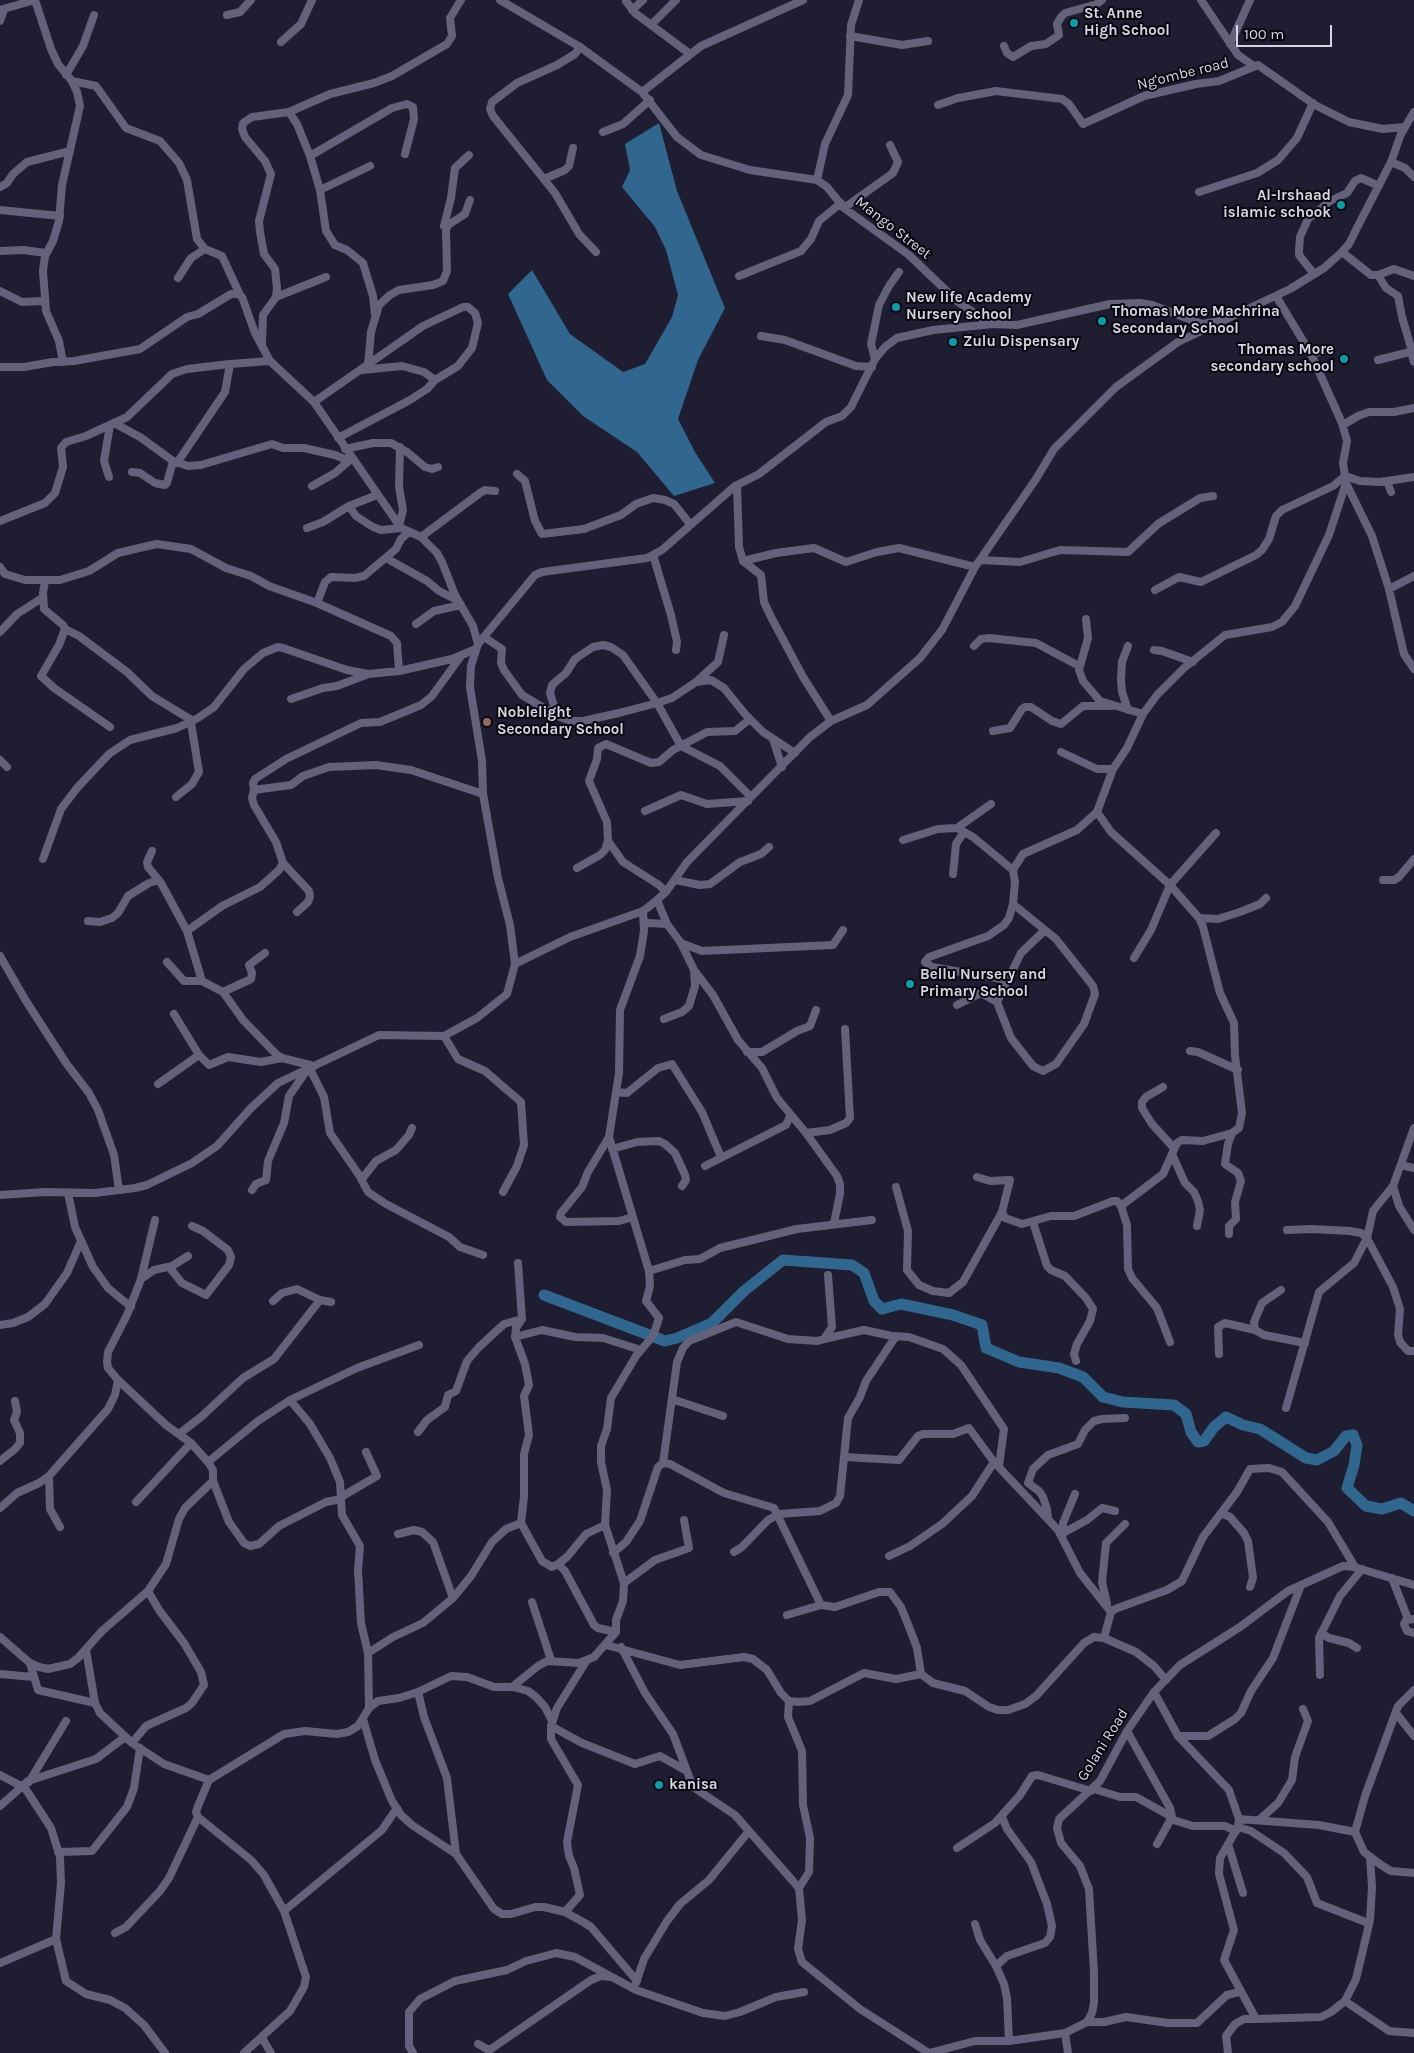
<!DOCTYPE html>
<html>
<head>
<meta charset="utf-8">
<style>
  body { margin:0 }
  #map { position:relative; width:1414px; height:2053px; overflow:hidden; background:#1f1d31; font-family:Karla,sans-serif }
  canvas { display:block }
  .scale { position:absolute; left:1236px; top:25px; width:96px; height:22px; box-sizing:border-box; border:2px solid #d6d5e2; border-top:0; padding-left:6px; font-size:15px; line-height:18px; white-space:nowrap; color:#d6d5e2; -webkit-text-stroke:4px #090811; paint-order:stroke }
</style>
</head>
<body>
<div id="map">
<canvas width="1414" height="2053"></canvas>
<div class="scale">100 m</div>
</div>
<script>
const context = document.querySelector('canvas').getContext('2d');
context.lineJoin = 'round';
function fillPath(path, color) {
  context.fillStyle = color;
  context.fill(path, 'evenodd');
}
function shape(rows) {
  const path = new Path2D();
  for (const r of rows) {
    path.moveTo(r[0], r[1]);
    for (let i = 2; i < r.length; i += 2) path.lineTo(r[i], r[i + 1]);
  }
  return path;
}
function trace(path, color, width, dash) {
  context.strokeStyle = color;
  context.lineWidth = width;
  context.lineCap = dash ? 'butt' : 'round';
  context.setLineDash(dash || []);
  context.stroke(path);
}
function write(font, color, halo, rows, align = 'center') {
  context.font = font + ' Karla,sans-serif';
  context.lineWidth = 4;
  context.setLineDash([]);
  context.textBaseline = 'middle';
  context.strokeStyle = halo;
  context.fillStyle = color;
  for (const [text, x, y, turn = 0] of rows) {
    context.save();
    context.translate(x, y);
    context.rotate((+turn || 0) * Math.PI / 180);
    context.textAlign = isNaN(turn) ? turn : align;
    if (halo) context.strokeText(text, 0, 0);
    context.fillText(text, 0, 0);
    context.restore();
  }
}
fillPath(shape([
  [659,123,677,191,725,308,698,360,678,419,695,452,715,483,674,496,637,452,583,416,547,380,508,294,532,270,570,334,623,372,645,364,672,317,678,295,666,250,655,227,622,187,630,170,625,144]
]), '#31668e');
trace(shape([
  [544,1295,665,1341,677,1338,712,1323,744,1291,783,1260,852,1265,864,1273,874,1301,882,1309,901,1304,953,1315,982,1325,986,1348,1019,1362,1059,1368,1083,1377,1103,1397,1123,1402,1174,1405,1186,1414,1191,1432,1198,1442,1204,1441,1214,1427,1226,1417,1243,1425,1260,1429,1306,1458,1317,1460,1334,1451,1346,1436,1353,1435,1357,1445,1354,1465,1347,1488,1366,1506,1382,1509,1401,1503,1414,1511]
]), '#31668e', 11);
trace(shape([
  [500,0,580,47,642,92,677,137,701,155,750,170,817,180,827,187,844,208,909,255,958,302,991,324],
  [1201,0,1238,55,1254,66],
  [626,1,635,13,690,54],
  [0,10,35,0,51,49,58,64,72,81,77,92,80,106,62,185,59,221,53,241,45,256,43,271,46,311,59,341,63,362],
  [632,10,643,0],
  [227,15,240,12,251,0],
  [0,21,4,10],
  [651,25,676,0],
  [850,36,902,45,928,41],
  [281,42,301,24,312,0],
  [1230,44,1250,0],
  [1004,46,1007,53,1013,57,1031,46,1046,44,1059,35,1057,24,1061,17,1065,13,1097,4,1102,0],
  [580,47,575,54,557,65,517,83,492,102,490,109,493,116,555,193,579,234,596,252],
  [66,75,83,46,94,15],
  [72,81,96,86,126,128,160,141,179,163,187,180,197,239,205,249,222,256,240,295],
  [642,92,701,46,803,0],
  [938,105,958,98,996,91,1062,99,1069,104,1083,124,1144,96,1196,84,1219,81,1258,65,1315,105,1349,122,1383,129,1404,127],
  [289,112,297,124,310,156,320,190,326,231,335,245,347,250,363,263,373,296,375,314],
  [603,132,623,124,650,100],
  [310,156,392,108,407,104,413,107,414,119,405,154],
  [1391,162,1405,168,1414,177],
  [544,179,565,170,569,166,573,148],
  [817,180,825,144,848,95,851,25,859,0],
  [0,187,7,183,13,174,27,162,70,151],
  [320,190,370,166],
  [1199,192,1257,173,1278,160,1297,138,1313,103],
  [844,208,893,173,898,162,890,145],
  [0,210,60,216],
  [444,226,451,198,455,168,469,155],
  [0,251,23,250,46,253],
  [1342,252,1371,275,1378,275,1394,269,1414,276],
  [1314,274,1299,255,1299,251,1300,237,1308,219,1330,201,1347,193,1355,181,1361,178,1379,186],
  [1378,275,1386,288,1398,296,1402,317,1412,351],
  [739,276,801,251,811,239,819,221,841,203],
  [178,278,191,258,205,249],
  [0,291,22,302,44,301],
  [1276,296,1311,354,1342,423,1347,441,1343,463,1346,483,1372,536,1389,589,1404,654,1414,669],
  [276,297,326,277],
  [761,336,785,340,856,366,872,367],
  [262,345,263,315,276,297,277,288,275,269,264,254,260,232,259,221,271,174,265,161,245,137,242,129,243,123,252,117,289,112,330,94,374,83,392,76,447,44,452,36,450,18,461,0],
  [1411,352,1414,362],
  [1311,354,1323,351],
  [875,359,871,344,879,305,889,286,899,272],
  [1378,360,1414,351],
  [368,365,371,332,379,305,390,295,399,290,433,285,443,281,447,271,446,230,448,225,465,214,470,200],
  [0,367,24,367,53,362,74,361,140,349,187,317,198,314,231,294,238,294,242,297,255,333,270,361,314,402,401,528,421,537,437,553,442,562,455,595,473,626,478,644],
  [362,370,402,366,424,372,435,380],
  [314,402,423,326,463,307,468,307,475,313,478,323,472,348,458,366,435,380,427,389,410,400,338,438],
  [114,423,140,437,173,461,188,466,201,465,272,444,283,448,304,448,335,455,349,461],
  [1343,425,1358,416,1369,412,1394,412,1414,408],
  [345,449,373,443,391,443,407,452,425,467,432,469,438,467],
  [177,463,225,392,230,364],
  [132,472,140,473,155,483,165,485,167,483,173,461],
  [517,474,525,481,535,521,542,534,584,529,621,515,636,504,653,498,665,500,674,504,690,524],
  [109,477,104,461,110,425],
  [1387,481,1391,492],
  [737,485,739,547,743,561,761,575,764,602,770,615,803,677,831,721],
  [312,486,335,473,351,459],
  [349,506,356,516,373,527,381,530,401,528],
  [0,521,45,503,55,493,63,467,61,448,66,442,86,436,127,417,172,374,187,369,230,364,270,361],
  [399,526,403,510,399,487,400,447],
  [307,528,323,522,349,506,377,495],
  [421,537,480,493,485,490,495,491],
  [653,555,671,615,677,642,676,650],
  [386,558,427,581,439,591,457,600],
  [980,560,1020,562,1060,550,1128,552,1158,524,1200,498,1213,496],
  [743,561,776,553,814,548,846,562,877,552,899,548,975,567],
  [0,567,5,574,25,580,60,580,89,571,118,553,139,548,157,544,191,549,226,568,251,576,269,586,317,603,391,636,397,643,399,671],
  [45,581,43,593,44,609,63,625,65,629,59,645,41,676,54,688,110,727],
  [1389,589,1414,576],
  [1155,590,1179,577,1201,582,1256,555,1262,550,1269,539,1276,516,1282,510,1333,486,1345,476,1360,481,1380,482,1414,477],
  [317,603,325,582,331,577,355,578,364,576,396,549,401,539,409,532],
  [1086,619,1088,638,1079,670,1083,681,1100,701,1143,714],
  [416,624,434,611,461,605],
  [65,629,79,636,127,672,152,696,193,721],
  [0,632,17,614,42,598],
  [484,637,502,649,501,663,504,670,522,695,557,716,571,721,583,721,619,713,657,703,672,698,696,682,711,680,724,688,745,714,763,732,795,753],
  [974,646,981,639,989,638,1036,643,1079,666],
  [1128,646,1122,662,1121,680,1122,692,1128,710],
  [1154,650,1162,651,1193,662],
  [696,682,718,662,724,635],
  [291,699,323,688,337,686,366,675],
  [557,716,550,693,552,685,566,673,575,659,593,647,603,645,611,647,623,655,657,703,681,746,720,766,751,797],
  [993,731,1010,728,1022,709,1025,707,1031,707,1052,721,1061,724,1083,706,1112,706],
  [773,739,782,767],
  [1061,752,1097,769,1113,769],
  [0,760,7,767],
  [254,790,253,783,255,779,286,759,361,723,380,722,421,705,432,696,461,656],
  [176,797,192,784,199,772,191,723],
  [645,811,681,795,707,804,748,801],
  [1097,812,1111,832,1170,885,1199,918,1203,927,1220,993,1234,1023,1235,1056,1242,1113,1239,1128,1232,1133,1203,1141,1182,1140,1177,1143,1163,1174,1121,1206],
  [957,828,991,804],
  [903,840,938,829,957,828,973,837,1013,870],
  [152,851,147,862,148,867,161,883,187,931,202,981],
  [43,859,61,809,77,788,109,754,130,740,177,728,198,718,214,707,244,669,263,653,278,647,283,648,347,670,368,674,399,671,452,659,476,649],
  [283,863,309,891,310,897,308,902,297,912],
  [577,868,600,855,605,850,608,841],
  [953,874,956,844,964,832],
  [675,880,700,885,710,884,740,862,761,854,769,847],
  [1383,880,1394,880,1399,877,1414,859],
  [666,892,659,885,623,862,608,841,607,822,589,781,597,759,598,748,606,744,651,763,659,762,673,750,707,732,735,731,750,719],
  [657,900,667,924,681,943,694,970,713,995,738,1040,762,1068,777,1098,806,1133,837,1176,840,1184,840,1194,834,1223],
  [1013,904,1056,939,1093,986,1095,994,1084,1024,1056,1064,1043,1071,1033,1066,1011,1038,997,1002,1021,953,1045,930],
  [1199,918,1218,919,1240,912,1260,904,1266,898],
  [88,921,100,922,112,918,118,913,128,896,149,883,159,880],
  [644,921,648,923,667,924],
  [187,931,222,906,260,887,279,870,283,863,276,842,254,805,252,798,254,790,291,785,303,776,329,767,376,765,411,770,483,794],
  [681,943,702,951,833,945,843,930],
  [0,956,26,1001,66,1063,89,1093,98,1110,114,1155,119,1190],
  [1134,958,1151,930,1170,885,1216,833],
  [167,962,184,981,202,981,223,992,243,1020,277,1055,282,1058,314,1066],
  [515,964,570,937,643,911,651,905,666,892,687,862,810,737,831,721,867,705,920,658,942,630,975,567,1036,479,1054,449,1116,387,1178,342,1290,289,1324,268,1341,253,1349,244,1360,222,1391,162,1401,134,1414,112],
  [1008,980,932,967,925,962,929,957,988,936,1004,925,1009,918,1013,904,1015,882,1013,870,1016,865,1023,854,1077,830,1097,812,1113,769,1127,748,1143,714,1157,695,1184,668,1225,635,1272,627,1282,622,1295,606,1329,535,1346,483],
  [223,992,251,979,252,973,249,965,265,953],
  [957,1005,981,993,997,1002],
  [174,1014,199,1055,209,1065,228,1057,261,1062,282,1058],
  [664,1019,682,1012,689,1006,695,986,694,970],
  [444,1036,458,1059,485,1071,521,1102,524,1145,517,1166,503,1192],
  [1190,1051,1198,1052,1238,1070],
  [747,1052,762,1052,797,1031,810,1026,816,1010],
  [310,1069,324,1097,330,1133,359,1175,368,1192,386,1204,449,1237,460,1247,483,1255],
  [158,1084,199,1055],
  [1163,1087,1146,1097,1142,1102,1142,1108,1152,1124,1173,1147],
  [616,1092,627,1093,658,1068,672,1064,702,1112,721,1157],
  [1414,1128,1393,1186,1399,1206,1414,1230],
  [806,1133,830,1130,846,1123,850,1118,845,1029],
  [609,1137,588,1172,582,1187,561,1213,560,1217,566,1222,619,1221,633,1217],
  [612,1149,637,1142,659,1141,665,1144,675,1153,685,1175,686,1180,682,1186],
  [1172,1154,1185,1183,1194,1192,1198,1201,1200,1210,1197,1226],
  [1401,1165,1414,1168],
  [705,1166,786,1125,790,1116],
  [977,1177,990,1181,1010,1180,1002,1212,1005,1218,1022,1224,1051,1216,1074,1216,1113,1201,1117,1201,1121,1206,1127,1225,1128,1269,1132,1278,1157,1308,1170,1342],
  [362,1179,376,1161,396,1150,409,1135,412,1128],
  [896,1187,908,1231,907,1270,919,1285,933,1291,949,1293,963,1282,1002,1212],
  [252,1190,256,1184,266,1180,268,1161,284,1123,289,1096,307,1070],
  [68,1193,75,1227,93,1267,108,1288,131,1307],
  [0,1195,45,1192,95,1193,135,1188,147,1185,192,1163,217,1146,251,1108,278,1083,379,1035,444,1036,477,1018,507,994,515,964,510,925,498,878,483,794,482,761,470,687,471,666,478,644,535,575,542,572,647,558,662,550,735,486,759,474,826,422,842,416,851,407,875,359,885,347,897,338,933,330,993,324,1017,325,1110,304,1140,303,1152,305,1202,324,1221,321],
  [1033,1222,1047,1266,1051,1270,1065,1276,1086,1298,1093,1309,1090,1321,1077,1344,1074,1354,1076,1361],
  [1287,1230,1311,1229,1350,1231,1361,1233,1367,1238,1393,1287,1400,1309,1398,1335,1400,1342,1408,1351,1414,1351],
  [1229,1234,1229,1226,1236,1219,1235,1202,1241,1181,1238,1173,1225,1164,1228,1144,1232,1133],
  [518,1263,522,1319,516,1328,515,1337,525,1364,529,1385,524,1396,529,1435,524,1454,524,1496,521,1523],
  [169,1267,182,1283,206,1295,229,1265,231,1257,228,1250,203,1231,192,1226],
  [649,1271,685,1260,700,1259,720,1248,797,1229,872,1220],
  [141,1279,154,1270,172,1266,188,1256],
  [1281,1290,1262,1303,1254,1322,1255,1330,1264,1335,1305,1343],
  [273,1301,282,1293,297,1289,320,1300,331,1302],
  [0,1325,13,1323,28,1317,45,1304,67,1273,81,1241],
  [515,1337,542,1330,575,1337,603,1338,641,1350],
  [824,1339,864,1330,892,1336,909,1337,943,1349,961,1365,1004,1429,999,1466],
  [1219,1354,1218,1327,1225,1323,1255,1330],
  [672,1399,723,1416],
  [290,1400,310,1424,330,1458,340,1482,342,1515,360,1546,358,1570,361,1623,368,1653,369,1708],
  [1286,1408,1319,1292,1354,1263,1367,1238,1373,1211,1393,1186],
  [418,1432,427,1420,445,1407,448,1395,456,1391,467,1361,479,1347,504,1324,522,1319],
  [179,1434,201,1417,243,1378,274,1359,320,1300],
  [844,1457,899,1460,918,1436,923,1434,953,1434,969,1428,994,1462,1058,1530,1080,1573,1111,1612],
  [0,1461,15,1449,20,1443,20,1433,14,1420,17,1412,15,1401],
  [208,1462,258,1421,290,1400,357,1368,419,1345],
  [663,1463,677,1362,683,1348,689,1341,736,1322,788,1339,818,1341,824,1339,832,1327,828,1275],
  [49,1476,50,1509,60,1527],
  [213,1481,229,1522,244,1543,250,1546,259,1544,279,1526,326,1502,341,1499],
  [341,1497,377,1476,366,1452],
  [136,1502,191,1443],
  [0,1508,17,1493,39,1483,49,1476,108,1409,115,1395,118,1380],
  [1221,1513,1230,1517,1244,1533,1248,1541,1253,1578,1250,1587],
  [1048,1519,1047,1509,1043,1497,1039,1491,1028,1483,1033,1469,1048,1455,1078,1444,1085,1430,1094,1421,1102,1419,1125,1418],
  [1063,1533,1087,1520,1102,1508,1115,1511],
  [398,1534,414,1530,422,1532,433,1542,453,1598],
  [1063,1535,1063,1523,1075,1494],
  [734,1552,742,1547,768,1520,779,1514,820,1511,836,1503,840,1496,848,1418,860,1397,866,1381,896,1336],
  [613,1553,626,1542,640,1521,658,1467,663,1463,670,1464,724,1493,774,1508,821,1605,835,1607,879,1592,890,1592,901,1607,911,1632,917,1648,921,1674],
  [889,1556,910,1546,942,1524,972,1496,994,1462],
  [558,1564,565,1571,594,1625,598,1628,616,1632],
  [1392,1578,1408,1619],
  [624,1583,655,1560,689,1548,684,1520],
  [532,1602,551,1660],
  [1107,1604,1102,1582,1106,1543,1125,1524],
  [787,1615,821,1605],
  [1414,1619,1406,1620,1404,1624,1407,1631,1414,1633],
  [1321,1633,1329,1638,1349,1643,1357,1648],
  [0,1637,30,1663,39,1667,48,1669,70,1664,78,1658,102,1631,148,1591,166,1564,179,1519,185,1508,213,1481,213,1470,208,1462,191,1443,166,1425,118,1380,108,1368,107,1362,108,1352,127,1315,141,1279,155,1220],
  [1104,1638,1111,1612,1115,1609,1167,1590,1182,1581,1203,1537,1237,1492,1250,1469,1269,1468,1282,1472,1328,1522,1355,1567],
  [606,1645,680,1665,744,1657,753,1659,767,1670,781,1693,789,1701,799,1702,810,1701,864,1673,896,1679,921,1674,933,1683,965,1691,989,1707,998,1710,1008,1710,1025,1704,1036,1696,1084,1643,1094,1637,1104,1638,1136,1652,1154,1666,1166,1680],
  [621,1647,645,1693,673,1734,693,1787,735,1815,799,1888,802,1920,798,1949,802,1962,860,2009,929,2053,975,2041,1009,2041,1065,2033,1087,2022,1092,2013,1094,2003,1094,1972,1089,1889,1080,1866,1061,1843,1057,1828,1059,1819,1100,1781,1127,1731,1154,1692,1180,1665,1240,1627,1288,1591,1343,1566,1354,1567,1414,1585],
  [86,1650,95,1703,100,1713,132,1743,164,1764,209,1780],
  [368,1653,393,1637,423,1623,453,1598,471,1576,492,1542,506,1529,521,1523,542,1561,552,1567,558,1564,567,1557,586,1534,605,1525],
  [30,1663,38,1690,95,1703],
  [0,1674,33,1677],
  [1320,1675,1319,1638,1340,1596,1362,1569],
  [513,1687,528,1691,536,1697,545,1707,552,1721],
  [418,1692,424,1717,447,1778,456,1854],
  [1154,1692,1178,1736,1229,1790,1239,1819,1238,1827,1220,1858,1219,1874,1234,1930,1224,1960,1256,2019,1321,2017,1331,2012,1345,2001,1356,1979,1370,1920,1372,1887,1370,1857],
  [789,1701,788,1717,802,1751,803,1805,810,1838,809,1872,799,1888],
  [1396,1713,1414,1736],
  [363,1719,375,1760,392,1801,401,1815,412,1825,456,1854,494,1909,502,1914,511,1914,535,1907,544,1907,565,1912,583,1922,591,1927,637,1981],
  [551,1726,582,1743,635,1764,660,1756,685,1770],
  [1127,1731,1170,1808,1172,1817,1157,1844],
  [1178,1736,1208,1736,1235,1719,1241,1713,1251,1691,1273,1658,1301,1585],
  [132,1743,146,1726,186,1708,192,1703,204,1685,201,1672,184,1643,159,1610,148,1591],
  [0,1775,21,1786],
  [29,1782,66,1721],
  [23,1785,51,1828,60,1857,61,1883,56,1939,66,1981,86,1994,110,2000,125,2008,144,2025,165,2053],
  [1094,1789,1120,1797,1136,1797,1172,1817],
  [0,1806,28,1781,96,1759,125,1737],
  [1170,1819,1193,1826,1225,1826,1236,1831],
  [1239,1819,1319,1825,1355,1832,1365,1796,1398,1706,1414,1690],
  [1259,1820,1278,1803,1292,1780,1295,1757,1308,1721,1303,1709],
  [1238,1827,1251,1831,1284,1853,1307,1877,1317,1903,1368,1923],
  [1355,1832,1364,1852,1381,1865,1391,1871,1414,1873],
  [1228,1844,1243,1893],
  [957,1848,995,1823,1020,1795,1032,1776,1038,1775,1091,1791],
  [58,1852,92,1851,127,1807,134,1788,140,1748],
  [284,1911,382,1830,397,1808],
  [565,1912,580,1895,574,1868,569,1856,567,1842,578,1785,551,1739,551,1726,557,1708,587,1660],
  [975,1924,980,1940,996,1966,1004,1984,1007,1998,1009,2041],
  [115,1933,126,1927,160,1891,169,1878,198,1817],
  [0,1963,56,1939],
  [996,1966,1007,1956,1045,1943,1050,1937,1052,1926,1047,1904,1031,1862,1007,1829,1002,1817],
  [636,1983,644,1959,667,1921,680,1904,709,1880,749,1831],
  [1345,2001,1389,2031,1414,2033],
  [1087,2022,1104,2022,1126,2017,1168,2023,1197,2023,1227,1995,1239,1992],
  [1065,2033,1068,2053],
  [262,2038,271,2053],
  [478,2044,487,2049,491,2049,591,1980,601,1976,610,1977],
  [244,2053,290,2011,304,1987,306,1977,284,1911,264,1875,251,1860,198,1817,196,1812,198,1806,209,1780,284,1734,305,1731,337,1734,348,1732,358,1726,369,1708,378,1701,399,1698,418,1692,451,1676,467,1677,494,1687,512,1687,538,1666,547,1661,579,1663,594,1657,616,1632,616,1620,623,1601,624,1583,605,1525,607,1490,601,1462,601,1446,607,1429,611,1398,636,1356,653,1336,659,1318,646,1301,650,1286,649,1271,609,1137,619,1073,620,1010,640,956,644,931,643,911],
  [413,2053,409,2046,409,2012,420,1999,455,1981,507,1970,526,1961,556,1953,575,1957,636,1990,703,2013,725,2016,740,2012,776,1997,804,1992],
  [1228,2053,1226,2036,1235,2024,1244,2019,1256,2019]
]), '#64627a', 8);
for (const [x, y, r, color] of [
  [1074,23,5,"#0f9aa8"],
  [1341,205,5,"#0f9aa8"],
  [896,307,5,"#0f9aa8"],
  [1102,321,5,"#0f9aa8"],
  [953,342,5,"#0f9aa8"],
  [1344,359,5,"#0f9aa8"],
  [487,722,5,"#8d6e63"],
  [910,984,5,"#0f9aa8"],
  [659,1785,5,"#0f9aa8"]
]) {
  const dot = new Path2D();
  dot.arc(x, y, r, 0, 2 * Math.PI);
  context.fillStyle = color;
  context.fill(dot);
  trace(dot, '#090811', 2);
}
write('bold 15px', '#d6d5e2', '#090811', [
  ["St. Anne",1084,14],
  ["High School",1084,31],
  ["Al-Irshaad",1331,196,"right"],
  ["islamic schook",1331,213,"right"],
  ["New life Academy",906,298],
  ["Nursery school",906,315],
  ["Thomas More Machrina",1112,312],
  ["Secondary School",1112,329],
  ["Zulu Dispensary",963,342],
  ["Thomas More",1334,350,"right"],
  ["secondary school",1334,367,"right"],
  ["Noblelight",497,713],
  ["Secondary School",497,730],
  ["Bellu Nursery and",920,975],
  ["Primary School",920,992],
  ["kanisa",669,1785]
], 'left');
write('15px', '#d6d5e2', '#090811', [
  ["Ng'ombe road",1183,74,-14],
  ["Mango Street",893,228,38],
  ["Golani Road",1103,1745,-58]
]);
</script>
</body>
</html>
